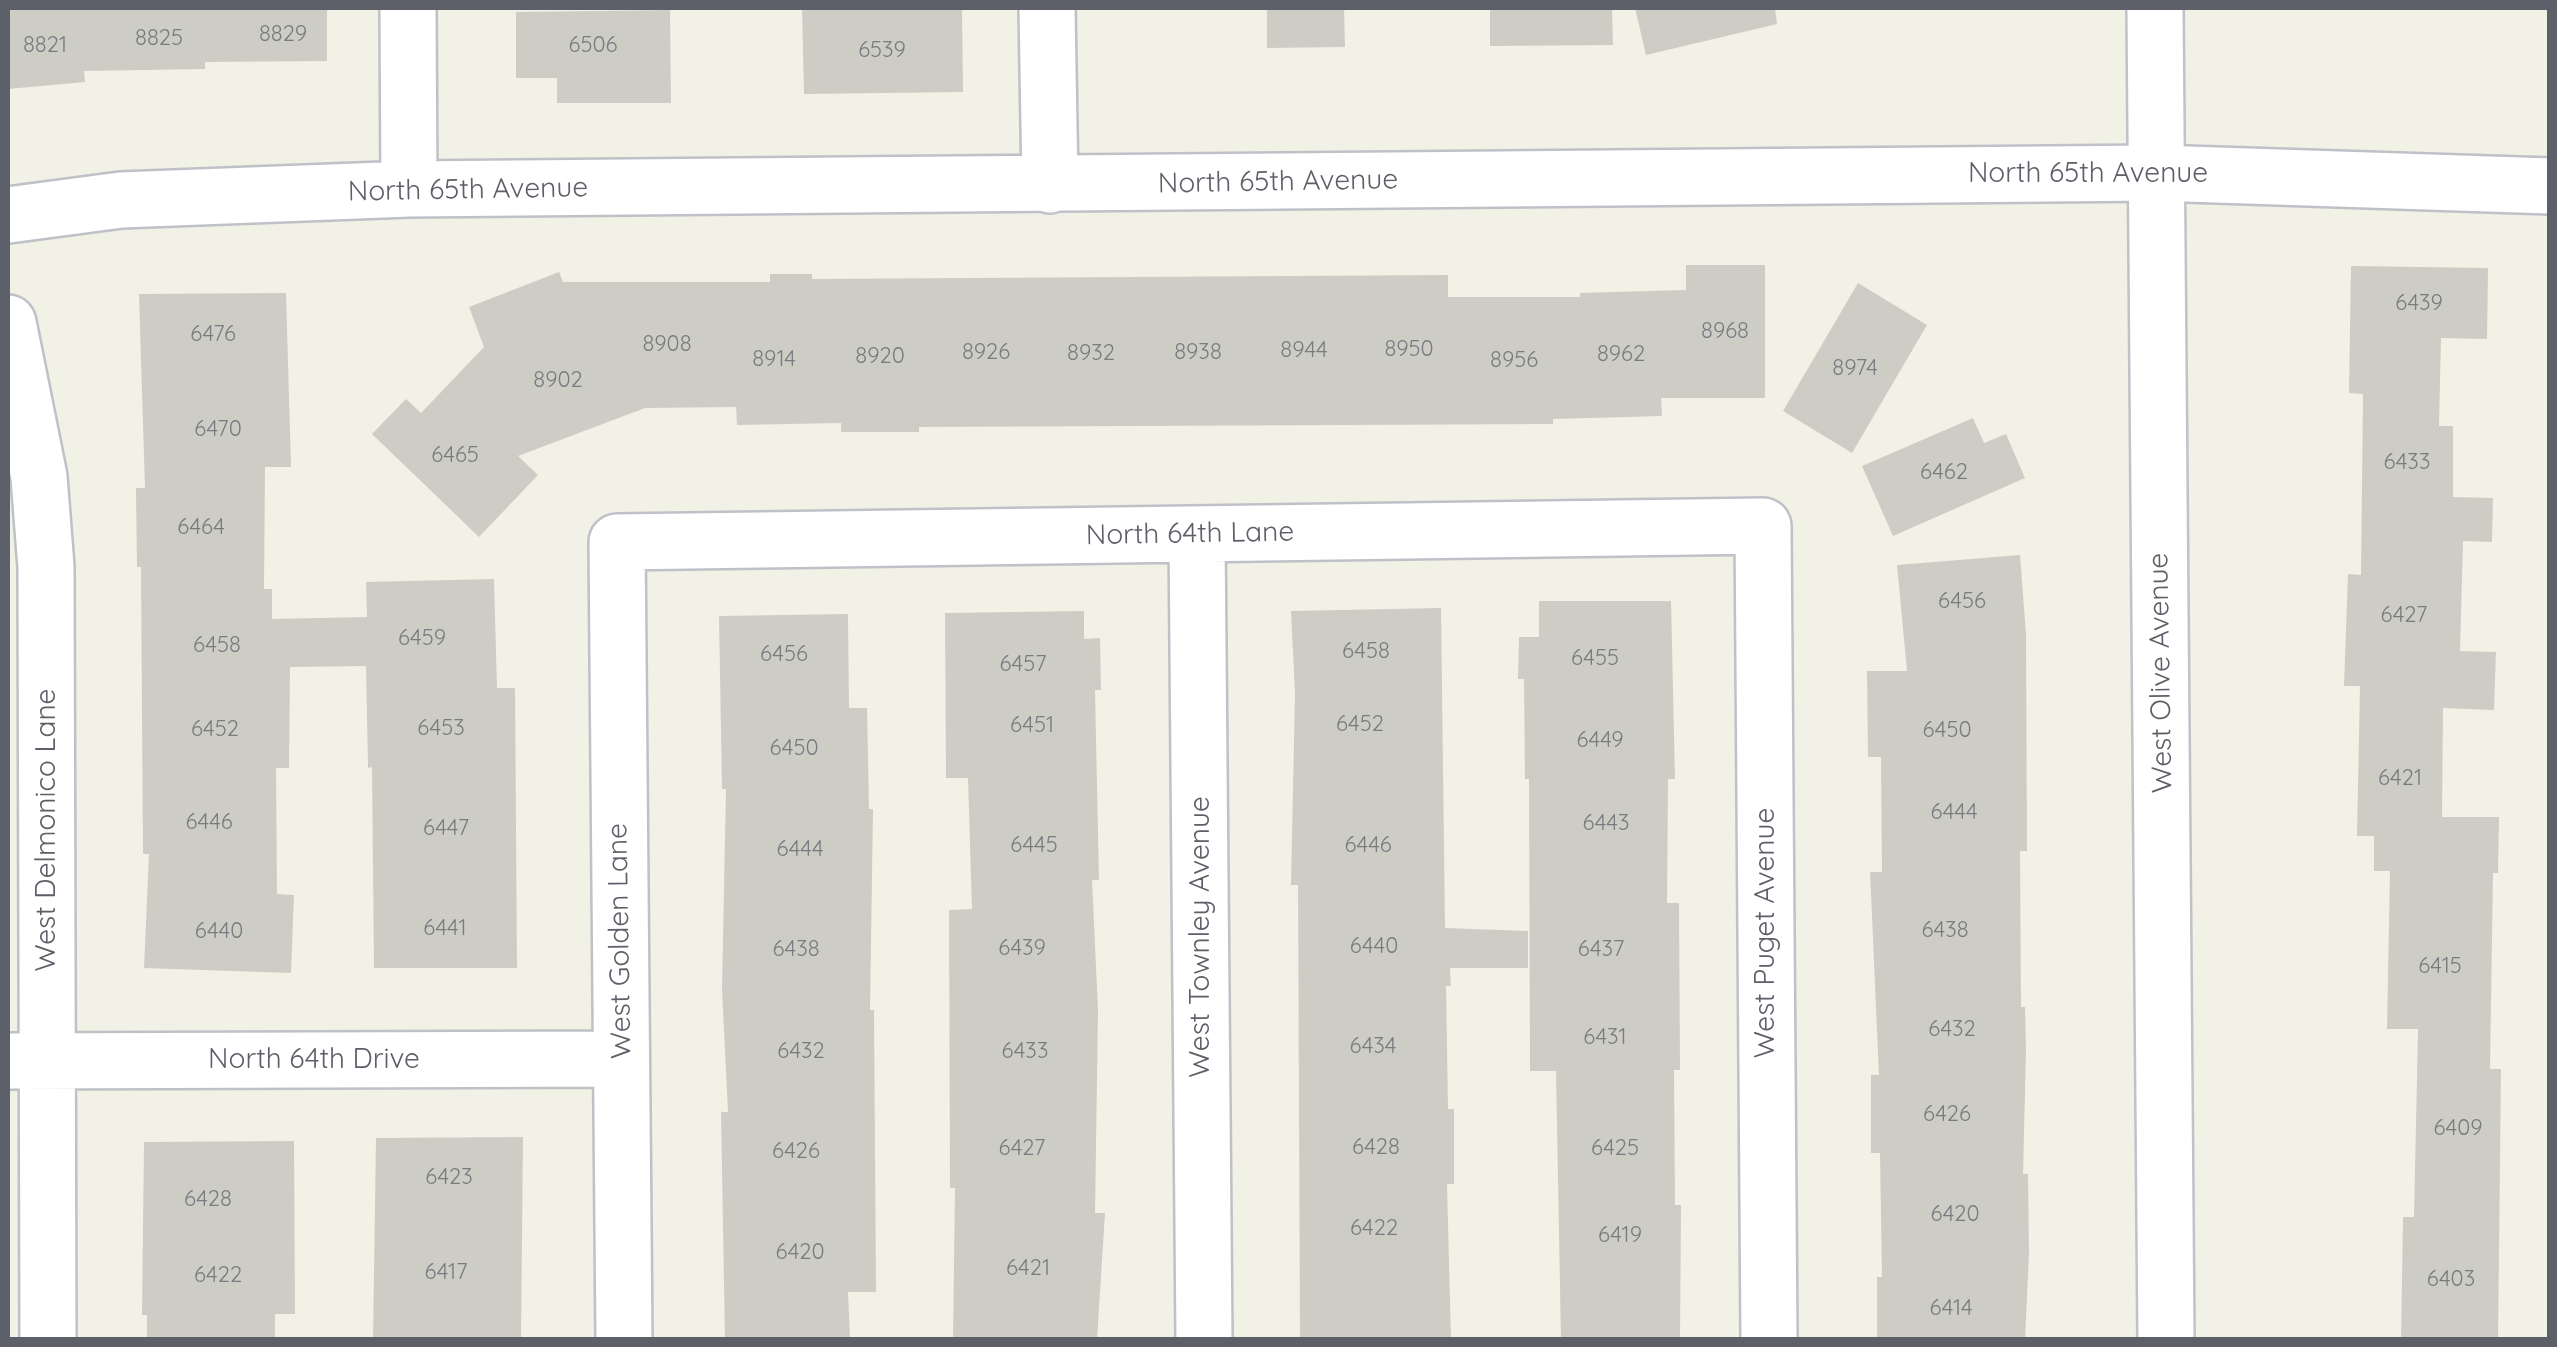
<!DOCTYPE html>
<html>
<head>
<meta charset="utf-8">
<style>
  body { margin:0 }
  #map { position:relative; width:2557px; height:1347px; overflow:hidden; background:#f1f1e6; font-family:Quicksand,sans-serif }
  canvas { display:block }
  .frame { position:absolute; inset:0; border:10px solid #5d6068; pointer-events:none }
</style>
</head>
<body>
<div id="map">
<canvas width="2557" height="1347"></canvas>
<div class="frame"></div>
</div>
<script>
const context = document.querySelector('canvas').getContext('2d');
context.lineJoin = 'round';
function fillPath(path, color) {
  context.fillStyle = color;
  context.fill(path, 'evenodd');
}
function shape(rows) {
  const path = new Path2D();
  for (const r of rows) {
    path.moveTo(r[0], r[1]);
    for (let i = 2; i < r.length; i += 2) path.lineTo(r[i], r[i + 1]);
  }
  return path;
}
function trace(path, color, width, dash) {
  context.strokeStyle = color;
  context.lineWidth = width;
  context.lineCap = dash ? 'butt' : 'round';
  context.setLineDash(dash || []);
  context.stroke(path);
}
function write(font, color, halo, rows, align = 'center') {
  context.font = font + ' Quicksand,sans-serif';
  context.lineWidth = 10;
  context.setLineDash([]);
  context.textBaseline = 'middle';
  context.strokeStyle = halo;
  context.fillStyle = color;
  for (const [text, x, y, turn = 0] of rows) {
    context.save();
    context.translate(x, y);
    context.rotate((+turn || 0) * Math.PI / 180);
    context.textAlign = isNaN(turn) ? turn : align;
    if (halo) context.strokeText(text, 0, 0);
    context.fillText(text, 0, 0);
    context.restore();
  }
}
fillPath(shape([
  [8,8,327,8,327,61,205,62,205,69,84,71,85,82,8,89],
  [802,8,962,8,963,92,804,94],
  [1267,8,1344,8,1345,47,1267,48],
  [1490,8,1612,8,1613,45,1490,46],
  [1635,8,1775,8,1777,24,1646,55],
  [670,10,671,103,557,103,557,78,516,78,516,12],
  [1686,265,1765,265,1765,398,1661,398,1662,416,1553,419,1553,424,919,427,919,432,841,432,841,423,737,425,736,407,645,408,518,456,538,475,479,537,372,434,406,399,421,413,484,347,469,307,559,272,563,282,770,282,770,274,812,274,812,279,1448,275,1448,297,1580,297,1580,293,1686,290],
  [2351,266,2488,268,2487,339,2441,338,2439,426,2453,426,2453,497,2493,498,2492,542,2463,541,2460,651,2496,652,2494,710,2443,708,2442,817,2499,817,2498,873,2493,873,2490,1069,2501,1069,2498,1340,2401,1340,2403,1217,2414,1217,2418,1029,2387,1029,2390,871,2374,871,2374,836,2357,836,2360,686,2344,686,2348,574,2361,575,2363,394,2349,393],
  [1858,283,1927,325,1852,453,1783,411],
  [286,293,291,467,265,467,264,589,272,589,272,619,367,617,366,582,494,579,497,688,515,688,517,968,374,968,372,767,368,768,366,666,290,667,289,768,276,768,277,894,294,895,291,973,144,968,149,854,143,854,141,567,137,567,136,488,145,488,139,294],
  [1973,418,1984,443,2006,434,2025,478,1893,536,1862,466],
  [2020,555,2026,634,2027,851,2020,851,2021,1007,2025,1007,2026,1051,2023,1174,2028,1174,2029,1252,2025,1340,1877,1340,1877,1277,1882,1277,1880,1153,1871,1153,1871,1075,1879,1075,1870,872,1882,872,1881,757,1868,757,1867,671,1907,671,1897,565],
  [1539,601,1671,601,1675,779,1668,779,1667,903,1679,903,1680,1070,1674,1070,1675,1205,1681,1205,1680,1340,1561,1340,1556,1071,1530,1071,1529,779,1525,779,1524,679,1518,679,1519,637,1539,637],
  [1441,608,1445,928,1528,931,1528,968,1450,968,1451,986,1446,986,1448,1109,1454,1109,1454,1184,1447,1184,1451,1340,1300,1340,1298,885,1291,885,1295,694,1291,611],
  [1084,611,1084,639,1100,638,1101,690,1095,690,1099,880,1092,880,1098,1010,1095,1213,1105,1213,1097,1340,953,1340,955,1188,950,1188,949,910,972,909,968,778,946,778,945,613],
  [848,614,849,708,867,708,869,809,873,809,870,1010,874,1010,876,1292,848,1292,850,1340,725,1340,721,1112,728,1112,722,989,726,789,722,789,719,616],
  [523,1137,521,1340,373,1340,376,1138],
  [294,1141,295,1314,275,1314,275,1340,147,1340,147,1315,142,1315,144,1142]
]), '#cecdc5');
const street = shape([
  [408,8,409,189],
  [1047,8,1050,185],
  [8,215,121,200,409,189,2156,173,2550,186],
  [8,323,39,477,46,567,48,1340],
  [1197,534,1204,1340],
  [8,1061,621,1059],
  [624,1340,617,542,1763,526,1769,1340]
]);
const secondary = shape([
  [2155,8,2166,1340]
]);
trace(street, '#bfc1c8', 60);
trace(secondary, '#c0c2ca', 60);
trace(street, '#fff', 55);
trace(secondary, '#fff', 55);
write('22px', '#797b7f', null, [
  ["8829",283,34],
  ["8825",159,38],
  ["8821",45,45],
  ["6506",593,45],
  ["6539",882,50],
  ["6439",2419,303],
  ["8968",1725,331],
  ["6476",213,334],
  ["8908",667,344],
  ["8950",1409,349],
  ["8944",1304,350],
  ["8926",986,352],
  ["8938",1198,352],
  ["8932",1091,353],
  ["8962",1621,354],
  ["8920",880,356],
  ["8914",774,359],
  ["8956",1514,360],
  ["8974",1855,368],
  ["8902",558,380],
  ["6470",218,429],
  ["6465",455,455],
  ["6433",2407,462],
  ["6462",1944,472],
  ["6464",201,527],
  ["6456",1962,601],
  ["6427",2404,615],
  ["6459",422,638],
  ["6458",217,645],
  ["6458",1366,651],
  ["6456",784,654],
  ["6455",1595,658],
  ["6457",1023,664],
  ["6452",1360,724],
  ["6451",1032,725],
  ["6453",441,728],
  ["6452",215,729],
  ["6450",1947,730],
  ["6449",1600,740],
  ["6450",794,748],
  ["6421",2400,778],
  ["6444",1954,812],
  ["6446",209,822],
  ["6443",1606,823],
  ["6447",446,828],
  ["6445",1034,845],
  ["6446",1368,845],
  ["6444",800,849],
  ["6441",445,928],
  ["6438",1945,930],
  ["6440",219,931],
  ["6440",1374,946],
  ["6439",1022,948],
  ["6438",796,949],
  ["6437",1601,949],
  ["6415",2440,966],
  ["6432",1952,1029],
  ["6431",1605,1037],
  ["6434",1373,1046],
  ["6432",801,1051],
  ["6433",1025,1051],
  ["6426",1947,1114],
  ["6409",2458,1128],
  ["6428",1376,1147],
  ["6427",1022,1148],
  ["6425",1615,1148],
  ["6426",796,1151],
  ["6423",449,1177],
  ["6428",208,1199],
  ["6420",1955,1214],
  ["6422",1374,1228],
  ["6419",1620,1235],
  ["6420",800,1252],
  ["6421",1028,1268],
  ["6417",446,1272],
  ["6422",218,1275],
  ["6403",2451,1279],
  ["6414",1951,1308]
]);
write('28px', '#5d6068', '#fff', [
  ["North 65th Avenue",2088,174],
  ["North 65th Avenue",1278,182,-1],
  ["North 65th Avenue",468,190,-1],
  ["North 64th Lane",1190,534,-1],
  ["West Olive Avenue",2161,673,-91],
  ["West Delmonico Lane",47,830,-90],
  ["West Puget Avenue",1766,933,-90],
  ["West Townley Avenue",1201,937,-90],
  ["West Golden Lane",620,941,-91],
  ["North 64th Drive",314,1060]
]);
</script>
</body>
</html>
